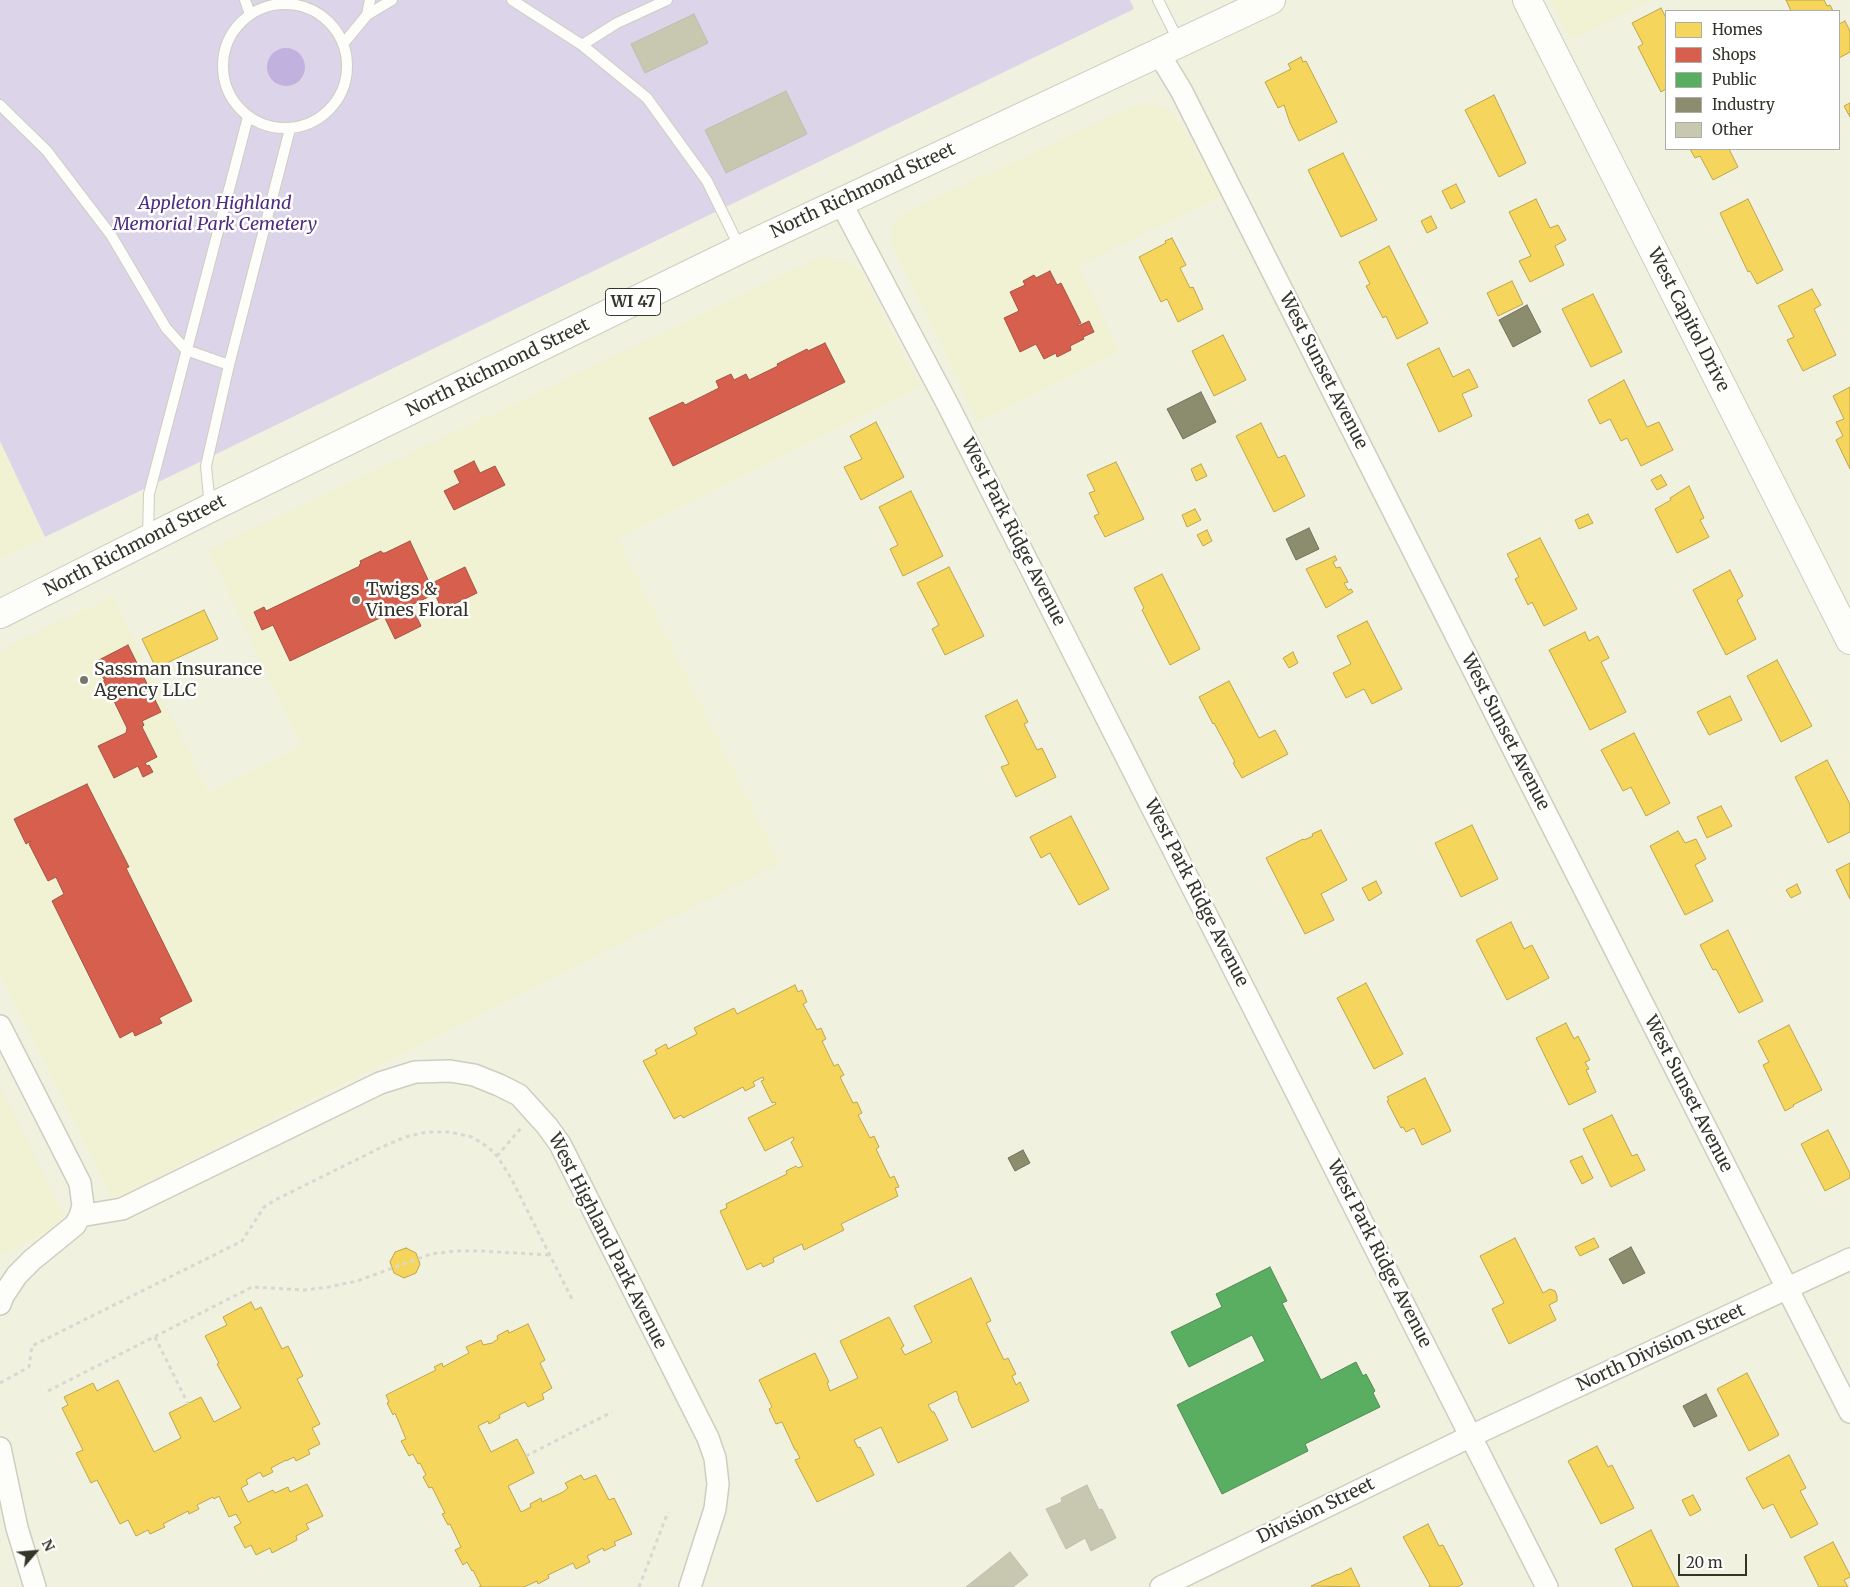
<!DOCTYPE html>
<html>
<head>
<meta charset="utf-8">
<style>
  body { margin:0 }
  #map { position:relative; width:1850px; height:1587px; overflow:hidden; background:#f1f1e0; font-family:Merriweather,serif }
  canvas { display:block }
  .legend { position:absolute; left:1665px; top:10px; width:175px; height:140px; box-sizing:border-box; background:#fff; border:1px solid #aeaea9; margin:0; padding:6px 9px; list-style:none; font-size:15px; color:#343529 }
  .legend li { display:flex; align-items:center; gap:10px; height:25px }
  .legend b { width:25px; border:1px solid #aeaea9 }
  .north { position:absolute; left:10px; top:1527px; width:50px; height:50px; -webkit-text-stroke:4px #fff; paint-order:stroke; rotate:63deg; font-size:14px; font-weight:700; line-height:20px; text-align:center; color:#343529 }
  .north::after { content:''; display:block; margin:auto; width:18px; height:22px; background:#343529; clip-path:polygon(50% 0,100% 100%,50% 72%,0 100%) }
  .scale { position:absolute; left:1678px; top:1554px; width:69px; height:22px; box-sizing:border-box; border:2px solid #343529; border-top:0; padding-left:6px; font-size:15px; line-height:18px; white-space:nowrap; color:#343529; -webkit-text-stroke:4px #fff; paint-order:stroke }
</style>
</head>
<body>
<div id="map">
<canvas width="1850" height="1587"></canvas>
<ul class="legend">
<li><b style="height:14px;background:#f6d55c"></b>Homes</li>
<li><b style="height:14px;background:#d6604d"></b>Shops</li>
<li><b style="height:14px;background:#5aae61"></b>Public</li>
<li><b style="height:14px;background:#8c8c6e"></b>Industry</li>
<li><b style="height:14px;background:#c8c8b1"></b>Other</li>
</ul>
<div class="north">N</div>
<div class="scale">20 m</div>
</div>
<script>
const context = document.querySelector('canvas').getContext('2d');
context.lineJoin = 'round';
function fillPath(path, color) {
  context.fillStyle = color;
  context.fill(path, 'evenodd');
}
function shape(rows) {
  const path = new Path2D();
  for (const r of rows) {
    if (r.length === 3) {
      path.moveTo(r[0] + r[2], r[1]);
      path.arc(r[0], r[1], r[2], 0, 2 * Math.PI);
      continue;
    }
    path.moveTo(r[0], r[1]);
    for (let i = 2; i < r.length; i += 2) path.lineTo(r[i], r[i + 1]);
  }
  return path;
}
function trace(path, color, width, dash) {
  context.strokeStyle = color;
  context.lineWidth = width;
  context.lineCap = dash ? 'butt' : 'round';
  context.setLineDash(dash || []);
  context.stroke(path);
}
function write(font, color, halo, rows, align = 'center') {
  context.font = font + ' Merriweather,serif';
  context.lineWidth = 5;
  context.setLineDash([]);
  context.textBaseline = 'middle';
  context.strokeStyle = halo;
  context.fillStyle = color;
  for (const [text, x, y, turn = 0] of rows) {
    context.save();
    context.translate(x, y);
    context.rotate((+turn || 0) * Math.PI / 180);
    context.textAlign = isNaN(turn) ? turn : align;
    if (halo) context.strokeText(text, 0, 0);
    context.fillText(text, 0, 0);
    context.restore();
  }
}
fillPath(shape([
  [1551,0,1651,0,1571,40],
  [1155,104,1167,109,1177,118,1222,196,1079,265,1119,352,978,422,892,245,891,235,895,221,906,212,1132,106],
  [822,256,849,262,859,270,868,284,898,345,922,386,618,539,780,863,113,1200,0,975,0,650,113,596,208,792,301,746,208,550],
  [0,441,45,537,0,560],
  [0,1086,68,1223,0,1256]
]), '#f1f2d4');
fillPath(shape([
  [0,0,1130,0,1134,9,45,537,0,441]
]), '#dcd4e8');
fillPath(shape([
  [286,67,19]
]), '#c1b1df');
const homes = shape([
  [1786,0,1824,0,1827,6,1830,5,1833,11,1791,11,1786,0],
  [1661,8,1666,18,1666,89,1661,92,1638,47,1643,44,1632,23,1661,8],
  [1845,21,1850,31,1850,52,1839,58,1839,24,1845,21],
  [1301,57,1303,62,1306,61,1337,122,1299,141,1290,123,1284,105,1278,108,1265,82,1291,69,1288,64,1301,57],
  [1494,95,1526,163,1499,177,1465,110,1494,95],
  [1850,103,1850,117,1844,106,1850,103],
  [1690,149,1729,149,1738,167,1713,180,1700,156,1695,158,1690,149],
  [1343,153,1377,220,1341,237,1308,170,1343,153],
  [1456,184,1465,202,1451,209,1442,191,1456,184],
  [1536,199,1550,228,1558,225,1566,240,1555,246,1564,265,1530,282,1519,261,1531,256,1509,212,1536,199],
  [1748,199,1783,270,1757,284,1750,271,1748,272,1720,213,1748,199],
  [1431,216,1437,228,1427,233,1421,221,1431,216],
  [1172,238,1186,265,1180,268,1190,288,1193,287,1203,309,1178,322,1167,299,1161,302,1139,257,1166,243,1165,241,1172,238],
  [1389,246,1428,323,1397,339,1386,316,1383,318,1366,286,1370,284,1359,262,1389,246],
  [1512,281,1523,304,1498,316,1487,293,1512,281],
  [1812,289,1821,305,1814,309,1836,355,1803,371,1787,340,1794,337,1778,306,1812,289],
  [1593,294,1622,352,1591,367,1562,309,1593,294],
  [1223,335,1246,380,1214,396,1192,351,1223,335],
  [1439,348,1453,377,1469,369,1478,387,1462,394,1472,416,1439,432,1407,364,1439,348],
  [1624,380,1647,427,1659,422,1673,450,1641,466,1627,438,1621,441,1610,419,1600,424,1588,400,1624,380],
  [1850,387,1850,469,1836,440,1843,436,1836,422,1844,419,1833,396,1850,387],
  [876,422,904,477,861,500,844,467,862,459,850,436,876,422],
  [1261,423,1278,458,1285,455,1305,496,1274,512,1236,436,1261,423],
  [1116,462,1144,519,1105,537,1094,516,1099,514,1089,493,1095,491,1087,475,1116,462],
  [1201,464,1207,476,1196,481,1191,469,1201,464],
  [1661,475,1667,485,1657,490,1651,480,1661,475],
  [1689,486,1704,518,1700,520,1709,537,1677,553,1655,509,1671,500,1670,498,1689,486],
  [911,491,943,556,903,576,890,549,898,545,879,507,911,491],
  [1195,509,1201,520,1187,527,1182,515,1195,509],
  [1588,514,1593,523,1579,529,1575,520,1588,514],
  [1207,530,1212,541,1203,546,1197,535,1207,530],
  [1540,538,1577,609,1544,626,1532,602,1528,605,1515,579,1519,577,1507,554,1540,538],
  [1335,556,1337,560,1333,562,1336,568,1340,567,1348,582,1344,583,1348,590,1351,589,1353,592,1326,608,1306,569,1335,556],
  [949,567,984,636,945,655,932,629,939,625,917,583,949,567],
  [1730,570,1743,596,1737,600,1756,639,1726,655,1693,590,1730,570],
  [1162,574,1200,649,1170,665,1142,610,1144,608,1134,588,1162,574],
  [204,610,218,639,156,668,142,639,204,610],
  [1367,621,1402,689,1372,704,1364,689,1346,698,1333,673,1351,664,1337,636,1367,621],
  [1585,632,1589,641,1598,636,1609,658,1601,662,1626,712,1590,730,1549,650,1585,632],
  [1293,652,1298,663,1289,668,1283,658,1293,652],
  [1777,660,1812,726,1781,742,1747,676,1777,660],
  [1229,681,1259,738,1275,730,1288,754,1242,778,1233,763,1235,762,1214,723,1213,724,1199,697,1229,681],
  [1730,696,1742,720,1709,735,1697,712,1730,696],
  [1017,700,1028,722,1024,724,1037,750,1042,748,1056,777,1016,797,1001,767,1009,764,985,716,1017,700],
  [1634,733,1670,803,1646,816,1631,787,1623,791,1601,750,1634,733],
  [1827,760,1850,804,1850,832,1828,843,1795,777,1827,760],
  [1721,806,1732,826,1707,838,1697,817,1721,806],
  [1071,816,1109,889,1079,905,1050,853,1041,858,1030,837,1071,816],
  [1472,825,1498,879,1461,897,1435,843,1472,825],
  [1321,830,1347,880,1321,894,1334,920,1305,934,1266,858,1303,839,1304,840,1313,836,1312,834,1321,830],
  [1678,831,1685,843,1696,839,1706,859,1695,865,1713,901,1685,915,1650,846,1678,831],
  [1850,863,1850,899,1836,870,1850,863],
  [1376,881,1382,893,1369,901,1362,888,1376,881],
  [1797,884,1801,893,1791,898,1786,890,1797,884],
  [1511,922,1524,949,1532,945,1549,978,1507,1000,1476,940,1511,922],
  [1728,930,1763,1001,1739,1013,1716,969,1713,970,1700,945,1728,930],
  [1366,983,1403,1054,1374,1069,1337,998,1366,983],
  [795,985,798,992,802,990,807,1002,803,1004,817,1030,821,1028,826,1039,822,1041,834,1066,838,1064,844,1075,840,1077,853,1103,857,1102,862,1113,858,1115,870,1138,874,1136,879,1147,876,1149,890,1178,894,1176,899,1187,895,1188,898,1196,841,1224,844,1230,804,1250,802,1244,773,1258,774,1262,763,1267,761,1263,747,1270,720,1211,727,1208,726,1204,787,1174,786,1171,796,1166,798,1168,803,1166,791,1142,794,1140,793,1137,765,1151,748,1118,776,1104,775,1102,772,1103,761,1081,764,1080,763,1077,753,1082,755,1086,745,1091,743,1087,683,1118,681,1115,674,1119,643,1061,657,1054,655,1050,666,1044,668,1049,697,1034,694,1028,734,1008,737,1014,795,985],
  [1566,1023,1574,1039,1578,1036,1590,1060,1585,1062,1589,1069,1586,1070,1596,1092,1569,1105,1536,1038,1566,1023],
  [1789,1025,1822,1090,1793,1105,1794,1106,1785,1111,1763,1065,1769,1062,1758,1041,1789,1025],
  [1425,1078,1451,1131,1422,1145,1414,1128,1406,1132,1403,1127,1401,1128,1387,1101,1389,1100,1387,1097,1425,1078],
  [1612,1115,1632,1156,1637,1154,1645,1170,1611,1187,1583,1129,1612,1115],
  [1828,1130,1850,1173,1850,1178,1825,1191,1801,1144,1828,1130],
  [1582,1156,1593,1178,1582,1184,1570,1161,1582,1156],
  [1515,1238,1543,1293,1550,1289,1555,1291,1557,1296,1557,1301,1549,1305,1556,1320,1509,1344,1492,1309,1504,1303,1480,1256,1515,1238],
  [1594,1238,1599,1247,1580,1256,1575,1247,1594,1238],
  [406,1248,416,1253,420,1264,416,1273,404,1278,394,1273,390,1262,395,1252,406,1248],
  [971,1278,991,1321,986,1323,1004,1360,1008,1358,1016,1374,1012,1376,1016,1385,1020,1382,1029,1401,972,1428,958,1399,959,1398,956,1391,928,1405,932,1412,934,1412,948,1440,898,1463,881,1427,854,1440,858,1448,860,1447,874,1475,817,1502,795,1460,800,1458,796,1450,795,1450,782,1422,776,1424,769,1409,772,1407,759,1380,815,1353,829,1382,827,1383,830,1391,858,1378,840,1341,889,1317,904,1346,901,1348,905,1355,932,1342,914,1306,971,1278],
  [251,1302,255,1310,261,1307,282,1349,288,1346,303,1376,297,1379,320,1424,312,1428,320,1444,308,1450,310,1454,296,1461,294,1457,286,1461,286,1460,271,1468,273,1472,263,1477,260,1472,246,1480,248,1484,241,1488,248,1502,273,1490,275,1493,288,1487,290,1492,307,1484,323,1516,306,1524,309,1529,296,1536,297,1540,272,1553,270,1548,256,1555,251,1545,245,1548,234,1527,241,1523,236,1514,229,1517,219,1496,214,1499,213,1497,197,1505,199,1509,189,1514,188,1511,163,1524,165,1527,150,1534,148,1530,136,1536,128,1520,120,1524,97,1480,91,1483,76,1453,83,1450,62,1408,68,1405,64,1397,93,1383,97,1391,118,1380,154,1452,181,1438,169,1413,201,1397,214,1422,241,1408,217,1364,219,1363,205,1336,227,1325,223,1317,251,1302],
  [528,1324,545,1360,540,1363,552,1388,542,1394,544,1399,528,1407,525,1402,499,1415,500,1418,489,1424,488,1421,478,1426,491,1452,517,1439,526,1456,534,1473,508,1486,521,1512,531,1507,530,1504,541,1498,542,1502,563,1492,568,1488,565,1483,581,1475,584,1480,596,1475,609,1500,614,1498,632,1534,614,1542,616,1545,604,1551,603,1548,587,1556,590,1562,576,1569,573,1563,548,1575,549,1578,538,1584,537,1581,524,1587,479,1587,481,1586,473,1570,472,1571,467,1562,463,1565,455,1550,461,1547,450,1524,448,1525,442,1514,445,1513,432,1487,429,1488,423,1477,426,1475,420,1463,418,1464,413,1454,409,1456,401,1441,406,1439,395,1413,393,1415,387,1403,389,1402,386,1395,436,1370,434,1367,442,1363,443,1367,469,1353,466,1347,481,1340,483,1345,492,1343,498,1339,497,1336,508,1330,509,1333,528,1324],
  [1747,1373,1779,1435,1749,1451,1717,1389,1747,1373],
  [1597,1446,1608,1467,1612,1465,1634,1508,1601,1524,1568,1461,1597,1446],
  [1789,1455,1806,1488,1800,1491,1818,1524,1791,1538,1773,1504,1763,1509,1746,1478,1789,1455],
  [1693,1495,1701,1510,1690,1516,1682,1500,1693,1495],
  [1428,1524,1439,1546,1443,1545,1463,1584,1457,1587,1429,1587,1430,1585,1403,1537,1428,1524],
  [1651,1530,1679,1587,1633,1587,1615,1549,1651,1530],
  [1833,1542,1850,1575,1850,1577,1844,1580,1848,1587,1819,1587,1804,1557,1833,1542],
  [1351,1568,1360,1587,1311,1586,1338,1574,1338,1575,1351,1568]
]);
fillPath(homes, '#f6d55c');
trace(homes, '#bca54d', 1);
const shops = shape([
  [1050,271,1057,285,1061,283,1081,323,1077,325,1078,326,1089,321,1094,332,1083,337,1084,339,1070,346,1071,350,1057,357,1056,353,1044,359,1036,344,1020,352,1004,318,1019,311,1010,292,1025,285,1023,281,1034,275,1036,278,1050,271],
  [825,343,845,382,673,466,649,418,683,402,685,405,719,388,716,381,731,374,734,380,746,374,749,380,778,366,777,364,807,349,808,351,825,343],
  [474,461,480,473,495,466,505,485,454,510,444,491,460,483,454,471,474,461],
  [410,541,430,584,465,567,477,593,442,610,435,594,411,605,421,626,395,639,384,616,290,661,273,625,262,630,254,612,264,607,266,611,360,566,359,565,361,564,360,561,381,551,382,553,385,553,410,541],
  [128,645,161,712,142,721,144,725,142,727,157,757,145,763,147,766,149,765,153,772,143,777,138,766,114,778,98,746,126,733,127,728,110,693,109,693,103,681,105,681,95,662,128,645],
  [87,784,129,867,126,868,192,1001,159,1018,162,1023,135,1036,133,1031,120,1038,52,901,64,894,56,877,48,881,29,844,31,841,26,844,14,819,87,784]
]);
fillPath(shops, '#d6604d');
trace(shops, '#a55342', 1);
const public = shape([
  [1270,1267,1287,1301,1282,1303,1321,1380,1356,1362,1363,1376,1366,1374,1375,1391,1373,1393,1380,1407,1305,1444,1308,1451,1222,1494,1177,1405,1265,1361,1252,1335,1189,1367,1171,1332,1222,1307,1216,1294,1270,1267]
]);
fillPath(public, '#5aae61');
trace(public, '#4f8a50', 1);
const industry = shape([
  [1527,305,1541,332,1513,347,1499,320,1527,305],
  [1201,392,1216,422,1183,439,1167,409,1201,392],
  [1309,528,1319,549,1296,560,1286,539,1309,528],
  [1023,1150,1030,1163,1015,1171,1008,1158,1023,1150],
  [1631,1247,1645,1273,1623,1284,1609,1259,1631,1247],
  [1706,1394,1717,1416,1694,1427,1683,1406,1706,1394]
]);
fillPath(industry, '#8c8c6e');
trace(industry, '#727259', 1);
const building = shape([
  [694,14,708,43,645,73,631,44,694,14],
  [786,91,807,134,726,173,705,130,786,91],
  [1087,1485,1099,1510,1102,1509,1116,1538,1091,1551,1085,1538,1066,1549,1046,1509,1062,1502,1061,1498,1087,1485],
  [1010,1552,1028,1575,1013,1587,966,1587,1010,1552]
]);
fillPath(building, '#c8c8b1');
trace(building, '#bdbeb0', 1);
const lane = shape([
  [245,0,250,14],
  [512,0,582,45,617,23,667,0],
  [1158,0,1179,42],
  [285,66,62],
  [367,15,392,0],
  [343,44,367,15,370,0],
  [582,45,647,98,707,181,740,248],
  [0,105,47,151,111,235,166,328,186,350,229,365],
  [210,507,206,466,229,365,290,129],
  [148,535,149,494,248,117]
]);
const street = shape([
  [1159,54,1181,90,1528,778,1850,1412],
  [840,201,948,405,1547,1587],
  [0,1026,80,1183,83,1206,80,1216,75,1225,32,1260,17,1275,3,1296,0,1304],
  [80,1216,122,1209,380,1083,415,1072,450,1071,474,1075,499,1085,519,1095,547,1126,560,1144,708,1438,715,1458,718,1484,715,1509,690,1587],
  [0,1448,17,1528,35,1587],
  [1161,1587,1471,1436,1850,1259]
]);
const secondary = shape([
  [1527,0,1850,640]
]);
const primary = shape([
  [0,614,210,508,741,249,1271,0]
]);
trace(lane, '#cecec0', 12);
trace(street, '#cecec0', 24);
trace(secondary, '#cecec0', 30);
trace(primary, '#cecec0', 30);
trace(shape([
  [497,1156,521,1128],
  [155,1337,188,1404],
  [0,1383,29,1367,32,1346,242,1241,264,1207,275,1200,380,1148,405,1137,427,1132,450,1132,472,1137,488,1147,497,1156,511,1178,573,1301],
  [48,1391,252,1287,305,1290,329,1287,357,1281,431,1254,455,1251,481,1251,550,1255],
  [526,1456,612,1412],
  [639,1587,668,1512]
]), '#d8d8d2', 3, [4, 4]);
trace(lane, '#fdfdfa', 10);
trace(street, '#fdfdfa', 21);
trace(secondary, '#fdfdfa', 28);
trace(primary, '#fdfdfa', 28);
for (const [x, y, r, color] of [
  [356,600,5,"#767769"],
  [84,680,5,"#767769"]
]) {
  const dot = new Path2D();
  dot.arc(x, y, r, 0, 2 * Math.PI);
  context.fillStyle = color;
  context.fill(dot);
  trace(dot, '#fff', 2);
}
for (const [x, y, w] of [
  [633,302,55]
]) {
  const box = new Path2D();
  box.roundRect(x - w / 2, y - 13.5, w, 27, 4);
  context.fillStyle = '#fff';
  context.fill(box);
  trace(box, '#343529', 1);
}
write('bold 16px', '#343529', null, [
  ["WI 47",633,302]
]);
write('18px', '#343529', '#fff', [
  ["North Richmond Street",863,191,-25],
  ["West Capitol Drive",1688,320,63],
  ["North Richmond Street",498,368,-26],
  ["West Sunset Avenue",1323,371,63],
  ["West Park Ridge Avenue",1013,532,63],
  ["North Richmond Street",135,546,-27],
  ["West Sunset Avenue",1505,732,63],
  ["West Park Ridge Avenue",1196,893,63],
  ["West Sunset Avenue",1688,1094,63],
  ["West Highland Park Avenue",607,1241,63],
  ["West Park Ridge Avenue",1379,1254,63],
  ["North Division Street",1661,1348,-25],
  ["Division Street",1316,1511,-26]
]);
write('italic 18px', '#4e2d81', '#fff', [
  ["Appleton Highland",215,204],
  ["Memorial Park Cemetery",215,225]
]);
write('18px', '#343529', '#fff', [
  ["Twigs &",366,590],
  ["Vines Floral",366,611],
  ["Sassman Insurance",94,670],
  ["Agency LLC",94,691]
], 'left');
</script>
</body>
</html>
